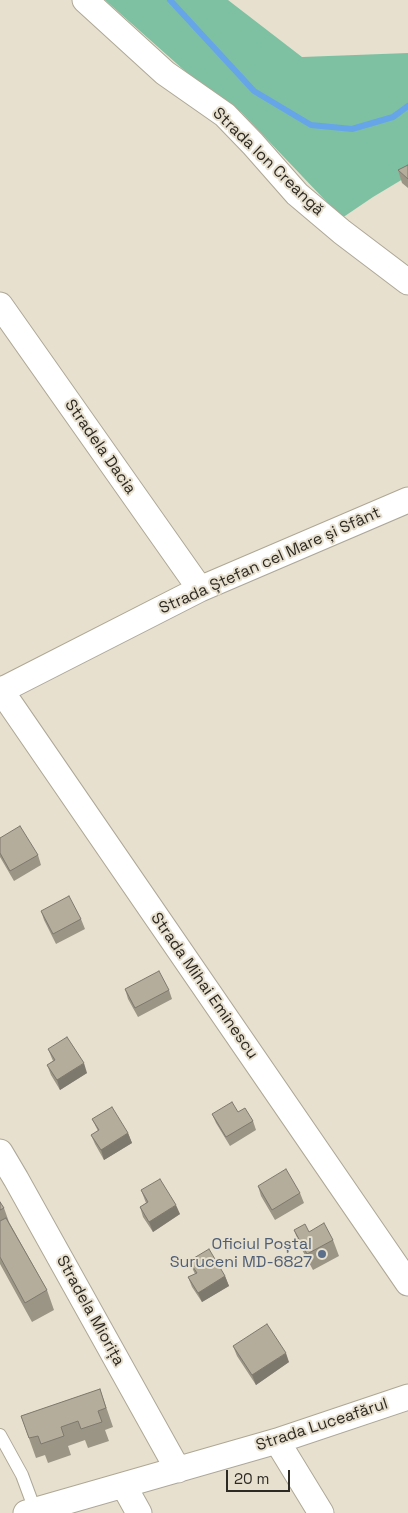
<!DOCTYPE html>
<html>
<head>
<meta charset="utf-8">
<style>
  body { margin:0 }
  #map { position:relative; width:408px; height:1513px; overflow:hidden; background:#e8e0cf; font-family:"Space Grotesk",sans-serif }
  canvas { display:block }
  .scale { position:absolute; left:226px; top:1470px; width:64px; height:22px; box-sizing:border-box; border:2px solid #2d2a24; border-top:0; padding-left:6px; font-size:15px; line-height:18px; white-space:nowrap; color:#2d2a24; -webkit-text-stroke:4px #e8e0cf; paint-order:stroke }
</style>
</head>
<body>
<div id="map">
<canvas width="408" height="1513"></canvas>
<div class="scale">20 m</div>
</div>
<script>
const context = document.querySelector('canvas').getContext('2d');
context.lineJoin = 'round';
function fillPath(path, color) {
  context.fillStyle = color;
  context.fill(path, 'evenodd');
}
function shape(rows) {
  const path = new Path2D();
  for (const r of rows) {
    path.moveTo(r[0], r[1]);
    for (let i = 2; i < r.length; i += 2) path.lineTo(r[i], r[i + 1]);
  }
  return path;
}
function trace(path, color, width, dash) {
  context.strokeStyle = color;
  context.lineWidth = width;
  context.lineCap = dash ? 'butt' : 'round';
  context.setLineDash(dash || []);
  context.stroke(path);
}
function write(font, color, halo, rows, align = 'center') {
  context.font = font + ' "Space Grotesk",sans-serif';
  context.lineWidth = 4;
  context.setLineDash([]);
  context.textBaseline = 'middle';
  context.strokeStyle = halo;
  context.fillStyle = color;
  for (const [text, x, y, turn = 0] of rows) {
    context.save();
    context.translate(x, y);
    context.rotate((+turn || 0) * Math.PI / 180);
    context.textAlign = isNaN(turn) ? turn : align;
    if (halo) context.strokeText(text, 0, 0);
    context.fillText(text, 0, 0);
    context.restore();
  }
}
fillPath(shape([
  [105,0,228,0,302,57,408,53,408,176,373,197,342,218,241,112,212,95]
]), '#7ec1a2');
trace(shape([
  [170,0,254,91,311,125,352,129,393,117,408,106]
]), '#67a5e9', 6);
const lane = shape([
  [0,1435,22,1475,35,1510]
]);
const street = shape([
  [85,0,165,73,225,115,253,144,297,194,342,232,408,282],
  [0,305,200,589],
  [0,689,408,1283],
  [0,691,200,589,408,500],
  [0,1152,16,1179,178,1470],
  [277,1441,321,1513],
  [124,1486,139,1513],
  [26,1513,277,1441,408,1397]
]);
trace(lane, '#aea796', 14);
trace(street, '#aea796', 27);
trace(lane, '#fff', 12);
trace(street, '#fff', 25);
fillPath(shape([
  [408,165,408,188,402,183,398,170],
  [0,838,38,855,41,865,14,881,0,857],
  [41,911,81,919,85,929,56,944,44,920],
  [125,989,169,990,172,999,138,1017,128,999],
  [48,1049,87,1073,60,1090,51,1075,47,1065,53,1061],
  [238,1112,253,1121,256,1130,230,1146,216,1123,212,1114],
  [92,1119,128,1133,132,1143,104,1160,95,1144,91,1135,98,1131],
  [258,1186,300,1193,304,1203,275,1220,261,1196],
  [141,1190,180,1214,153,1232,143,1217,140,1207,146,1203],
  [0,1202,4,1208,9,1222,47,1290,54,1310,32,1322,0,1264],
  [294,1230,309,1232,333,1240,339,1256,313,1270,300,1246],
  [189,1261,225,1276,229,1286,202,1302,192,1287,188,1277,195,1274],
  [233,1346,289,1362,256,1385,237,1356],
  [100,1389,113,1427,105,1430,109,1441,88,1448,85,1440,68,1446,71,1455,48,1463,45,1455,36,1458,21,1416]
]), '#9b9586');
fillPath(shape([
  [84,1063,87,1073,60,1090,57,1080],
  [128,1133,132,1143,104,1160,101,1150],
  [176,1205,180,1214,153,1232,149,1222],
  [225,1276,229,1286,202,1302,198,1293],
  [286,1353,289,1362,256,1385,252,1375]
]), '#7e796d');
const building = shape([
  [408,165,408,179,398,170,408,165],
  [20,826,38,855,10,871,0,853,0,838,20,826],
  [69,896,81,919,53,934,41,911,69,896],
  [159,971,169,990,135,1008,125,989,159,971],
  [67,1037,84,1063,57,1080,47,1065,55,1060,48,1049,67,1037],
  [232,1102,238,1112,245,1108,253,1121,226,1137,212,1114,232,1102],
  [112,1107,128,1133,101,1150,91,1135,99,1130,92,1119,112,1107],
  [286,1169,300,1193,272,1210,258,1186,286,1169],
  [160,1179,176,1205,149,1222,140,1207,148,1202,141,1190,160,1179],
  [0,1202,4,1208,0,1210,0,1202],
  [6,1218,47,1290,25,1303,0,1257,0,1221,6,1218],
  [324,1223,333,1240,307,1254,294,1230,305,1224,309,1232,324,1223],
  [209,1249,225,1276,198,1293,188,1277,197,1273,189,1261,209,1249],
  [267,1324,286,1353,252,1375,233,1346,267,1324],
  [100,1389,106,1408,98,1411,102,1422,81,1429,78,1421,61,1427,64,1436,41,1444,38,1436,29,1438,21,1416,100,1389]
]);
fillPath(building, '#b4ad9c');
trace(building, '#7e796d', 1);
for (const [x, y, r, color] of [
  [322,1254,5,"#5c6f8a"]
]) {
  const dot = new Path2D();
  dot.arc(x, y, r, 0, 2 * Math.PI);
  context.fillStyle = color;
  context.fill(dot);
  trace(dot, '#e8e0cf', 2);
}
write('16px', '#2d2a24', '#e8e0cf', [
  ["Strada Ion Creangă",268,162,44],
  ["Stradela Dacia",100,447,55],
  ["Strada Ștefan cel Mare și Sfânt",270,561,-24],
  ["Strada Mihai Eminescu",204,986,55],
  ["Stradela Miorița",90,1311,61],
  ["Strada Luceafărul",322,1425,-18]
]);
write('16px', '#4e5e75', '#e8e0cf', [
  ["Oficiul Poștal",312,1245],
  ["Suruceni MD-6827",312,1263]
], 'right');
</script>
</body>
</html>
